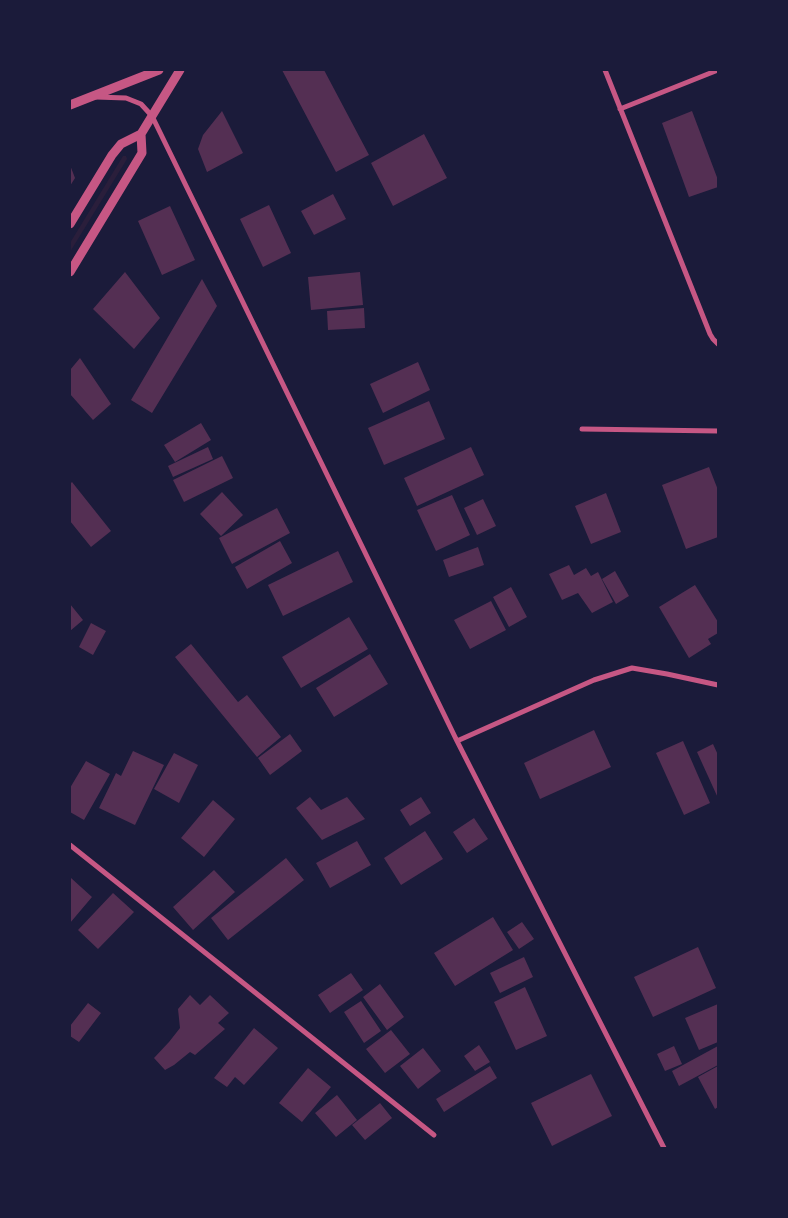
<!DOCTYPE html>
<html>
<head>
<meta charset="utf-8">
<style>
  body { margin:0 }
  #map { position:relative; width:788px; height:1218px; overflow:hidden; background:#1b1b3a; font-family:"Space Grotesk",sans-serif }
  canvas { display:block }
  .frame { position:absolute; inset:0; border:71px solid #1b1b3a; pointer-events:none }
</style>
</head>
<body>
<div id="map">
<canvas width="788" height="1218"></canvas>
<div class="frame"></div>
</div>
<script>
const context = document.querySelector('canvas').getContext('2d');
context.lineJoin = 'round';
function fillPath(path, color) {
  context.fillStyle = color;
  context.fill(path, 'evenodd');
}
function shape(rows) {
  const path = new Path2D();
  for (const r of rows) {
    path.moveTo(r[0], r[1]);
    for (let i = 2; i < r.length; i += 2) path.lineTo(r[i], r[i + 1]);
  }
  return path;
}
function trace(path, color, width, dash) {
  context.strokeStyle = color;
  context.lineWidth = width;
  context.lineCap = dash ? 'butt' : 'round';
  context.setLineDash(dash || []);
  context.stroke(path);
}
fillPath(shape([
  [123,156,126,156,127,159,70,252,70,243]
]), '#2a1e3b');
fillPath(shape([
  [282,70,324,70,369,155,336,172],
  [222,111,243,153,207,172,198,149,203,135],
  [692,111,718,180,718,187,689,197,662,123],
  [424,134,447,178,393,206,371,163],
  [70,165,75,178,70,186],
  [333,194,346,219,314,235,301,211],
  [269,205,291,253,263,267,240,219],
  [170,206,195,260,162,275,138,221],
  [125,272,160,318,134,349,93,309],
  [360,272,363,305,311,310,308,277],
  [202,279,217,306,152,413,131,400],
  [364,308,365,328,328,330,327,311],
  [80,358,111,404,93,420,70,394,70,370],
  [418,362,430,390,383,413,370,384],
  [429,401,445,439,384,465,368,428],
  [201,423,211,440,175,462,164,445],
  [208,447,213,459,173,477,168,466],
  [471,447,484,475,417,506,404,478],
  [222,456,233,478,184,502,173,480],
  [709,467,718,490,718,537,686,549,662,485],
  [72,482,111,531,91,547,70,521,70,484],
  [222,492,243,515,221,536,200,514],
  [606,493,621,532,591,544,575,506],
  [452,495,470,535,436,551,417,510],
  [483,499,496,526,477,535,464,508],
  [277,508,290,533,232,564,219,538],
  [280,541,292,563,247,589,235,567],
  [478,547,484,565,449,577,443,560],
  [338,551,353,582,283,616,268,585],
  [569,565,574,575,586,568,591,576,598,572,613,602,592,613,578,593,562,600,549,574],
  [615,571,629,596,616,604,602,579],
  [695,585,718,622,718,633,708,639,711,644,689,658,659,607],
  [511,587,527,617,509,627,493,597],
  [491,601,506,630,470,649,454,620],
  [70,604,83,620,70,631],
  [349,617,368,649,301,688,282,657],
  [91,623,106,631,93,655,79,647],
  [191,644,238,702,247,695,281,737,257,757,175,657],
  [370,654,388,684,334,717,316,688],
  [594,730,611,767,540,799,524,763],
  [290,734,302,751,270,775,258,758],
  [683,741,710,803,684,815,656,753],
  [713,744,718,755,718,798,697,752],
  [133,751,164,765,135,825,99,808,116,773,121,776],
  [174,753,198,765,179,803,154,789],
  [86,761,110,774,84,820,70,812,70,788],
  [310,797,321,810,347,797,365,819,322,840,296,808],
  [421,797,431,813,410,826,400,810],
  [213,800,235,819,204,857,181,838],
  [474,818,488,839,467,853,453,832],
  [425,831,443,859,401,885,384,858],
  [357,841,371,865,330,888,316,863],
  [286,858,304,880,228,940,211,918],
  [214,870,235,892,193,930,173,907],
  [71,878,92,897,70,923,70,880],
  [113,893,134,912,98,949,78,930],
  [493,917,513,950,455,986,434,953],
  [522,922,534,939,519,949,507,932],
  [698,947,716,988,653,1017,634,977],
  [524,957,533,977,500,993,490,973],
  [351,973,363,990,330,1013,318,995],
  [380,984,404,1017,387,1030,363,997],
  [525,987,547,1036,516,1050,494,1002],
  [190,995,200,1005,210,995,229,1013,218,1023,225,1029,195,1055,190,1052,174,1065,165,1070,154,1058,169,1042,180,1028,178,1009],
  [361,1001,381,1031,364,1043,344,1012],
  [88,1003,101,1013,79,1042,70,1036,70,1026],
  [718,1004,718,1042,699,1050,685,1018],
  [254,1028,278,1048,244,1085,235,1077,227,1087,214,1078],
  [391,1030,410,1054,385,1073,366,1049],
  [479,1045,490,1062,475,1071,464,1056],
  [674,1046,682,1064,665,1071,657,1054],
  [718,1046,718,1065,679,1086,672,1071],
  [423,1048,441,1071,418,1089,400,1066],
  [490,1066,497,1078,444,1112,436,1099],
  [718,1066,718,1107,715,1109,698,1077],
  [308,1068,331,1087,302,1122,279,1103],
  [591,1074,612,1116,552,1146,531,1103],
  [337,1095,357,1120,336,1137,315,1113],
  [380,1103,392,1118,365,1140,352,1125]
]), '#542f53');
trace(shape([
  [605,70,710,334,713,339,718,344],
  [96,97,126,98,141,104,152,116,457,741,664,1148],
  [620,109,718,70],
  [582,429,718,431],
  [457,741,594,680,632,668,667,674,718,685],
  [70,845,434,1135]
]), '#c65784', 5);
trace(shape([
  [70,105,159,70],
  [70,224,112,155,121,144,141,134,180,70],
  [70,272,142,153,141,134]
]), '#c65784', 9);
</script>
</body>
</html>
